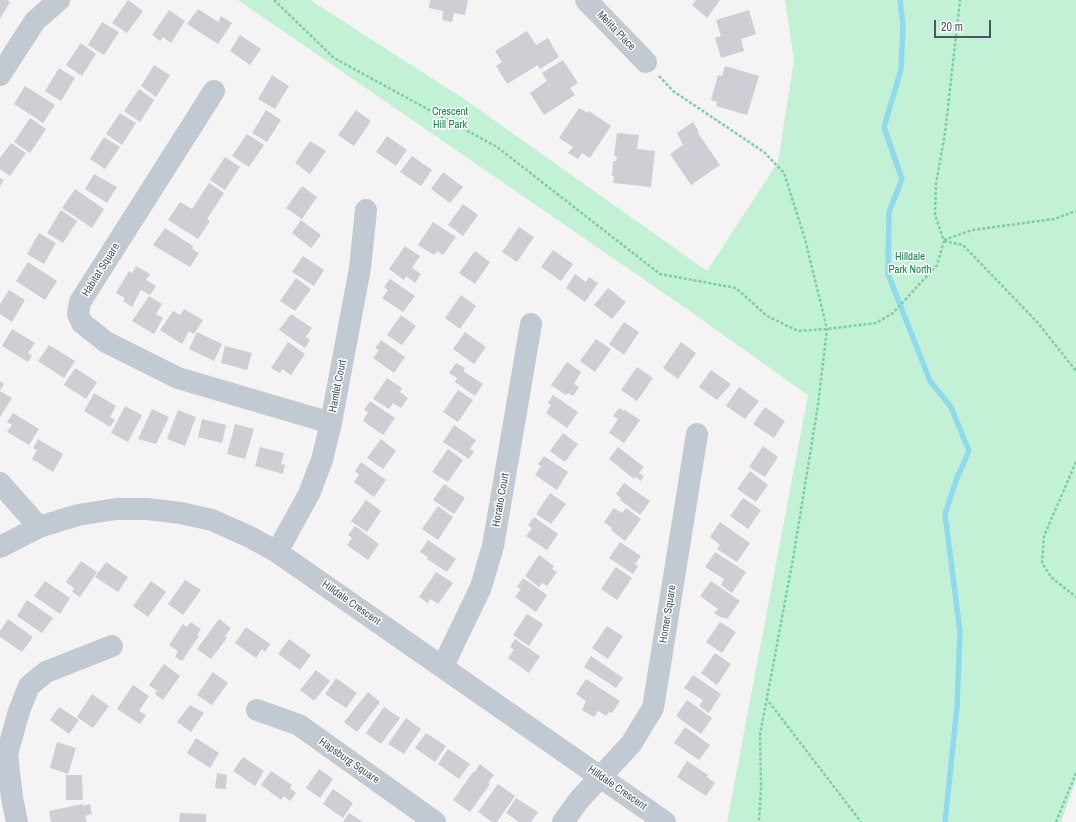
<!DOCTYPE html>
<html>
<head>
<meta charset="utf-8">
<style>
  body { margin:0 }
  #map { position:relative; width:1076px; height:822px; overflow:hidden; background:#f5f3f3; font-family:"Archivo Narrow",sans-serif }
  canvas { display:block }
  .scale { position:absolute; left:934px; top:20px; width:57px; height:18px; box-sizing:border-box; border:2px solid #4a5661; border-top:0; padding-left:5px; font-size:12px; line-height:14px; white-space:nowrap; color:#4a5661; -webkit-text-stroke:3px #fff; paint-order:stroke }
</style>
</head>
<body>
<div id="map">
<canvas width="1076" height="822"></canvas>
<div class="scale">20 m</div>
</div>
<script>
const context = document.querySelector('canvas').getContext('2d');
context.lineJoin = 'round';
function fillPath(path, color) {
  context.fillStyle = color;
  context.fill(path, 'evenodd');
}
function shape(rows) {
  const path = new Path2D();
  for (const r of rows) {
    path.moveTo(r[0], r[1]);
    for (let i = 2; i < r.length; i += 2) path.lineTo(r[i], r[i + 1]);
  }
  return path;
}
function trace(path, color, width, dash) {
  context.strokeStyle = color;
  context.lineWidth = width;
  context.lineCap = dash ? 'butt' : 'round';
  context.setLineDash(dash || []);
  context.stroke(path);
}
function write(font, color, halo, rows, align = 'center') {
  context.font = font + ' "Archivo Narrow",sans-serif';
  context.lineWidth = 3;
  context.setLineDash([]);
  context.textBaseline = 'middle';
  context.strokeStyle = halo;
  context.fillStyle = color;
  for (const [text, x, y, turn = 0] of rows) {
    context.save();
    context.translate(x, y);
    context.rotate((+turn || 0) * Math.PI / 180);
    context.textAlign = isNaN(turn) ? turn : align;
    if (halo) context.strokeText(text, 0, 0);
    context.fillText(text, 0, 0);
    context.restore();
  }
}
fillPath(shape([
  [238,0,310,0,464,99,707,271,778,162,794,60,785,0,1076,0,1076,780,1061,822,727,822,808,395,684,307]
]), '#c3f1d5');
trace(shape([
  [900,0,903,26,901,70,884,127,902,179,889,212,888,274,930,381,951,407,969,451,957,478,945,514,960,632,957,707,945,822]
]), '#90daee', 5.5);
fillPath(shape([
  [0,0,7,0,10,2,0,19],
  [128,0,143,11,127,33,112,23],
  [430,0,468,0,465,15,454,13,452,22,442,20,443,11,429,8],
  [696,0,720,0,707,18,692,5],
  [198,9,218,22,221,16,232,23,218,44,187,24],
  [169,10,185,21,171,43,163,37,160,41,152,35],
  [749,10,756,34,741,39,744,51,721,58,715,38,721,36,716,20],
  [102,22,119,32,104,55,88,45],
  [527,31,536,45,548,38,559,57,540,69,538,65,507,84,496,66,502,62,495,51],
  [240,35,261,49,250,65,230,51],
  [81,43,96,54,82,76,66,65],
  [563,60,578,83,570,88,575,95,544,115,530,93,547,81,542,73],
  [154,65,170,75,156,97,141,86],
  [725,66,759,76,747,115,716,106,717,102,711,100,718,75,722,76],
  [59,68,75,78,61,101,45,91],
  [272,75,289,86,275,109,258,99],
  [25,86,55,105,43,123,14,104],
  [139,89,154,100,140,122,124,111],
  [579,108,588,113,589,111,611,126,590,158,582,153,578,159,568,153,573,147,559,138],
  [266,110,281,120,267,142,252,133],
  [356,110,371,121,354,146,338,135],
  [120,113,136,123,122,145,106,134],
  [30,118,46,129,30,153,14,142],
  [693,122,699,132,698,133,720,165,691,185,670,154,683,145,677,133],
  [617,133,639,135,637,149,655,151,651,187,613,183,614,176,612,176,613,161,616,161,617,156,614,156],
  [247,134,264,145,249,167,232,156],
  [387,136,407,150,396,166,376,152],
  [104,137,120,147,105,169,90,159],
  [310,141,326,151,310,174,295,163],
  [11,143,26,153,10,176,0,169,0,158],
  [412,156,432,170,421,186,400,172],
  [225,157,240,167,225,190,210,180],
  [443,172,463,187,450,203,431,189],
  [94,174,117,187,107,203,85,189],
  [0,178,4,180,0,186],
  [209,183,224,193,207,219,210,221,198,239,168,220,180,202,192,209],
  [302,186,317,197,302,219,286,208],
  [75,189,104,209,92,228,62,208],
  [463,204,478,215,463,236,448,225],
  [61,210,77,221,63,243,47,233],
  [301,220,321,235,311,248,292,233],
  [433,222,456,237,443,255,437,251,434,255,418,245],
  [519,227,534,237,517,262,502,252],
  [165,228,193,246,192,249,199,253,190,267,153,245],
  [39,233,56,243,44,264,27,254],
  [405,246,420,256,412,268,421,274,415,283,406,276,404,280,389,269],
  [553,250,573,264,561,281,541,267],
  [475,251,490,262,475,284,459,273],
  [303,256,324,270,314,286,292,272],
  [28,262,57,281,45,300,16,281],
  [136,266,150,274,146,280,156,286,150,295,141,290,132,307,123,301,125,298,116,293,129,271,132,273],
  [575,274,586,282,589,277,598,283,585,302,566,288],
  [296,278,311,289,295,311,280,301],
  [390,279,415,296,403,312,382,298,388,290,384,287],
  [608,288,626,302,612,319,594,305],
  [9,290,25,300,12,322,0,314,0,304],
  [461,295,476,306,460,329,445,318],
  [149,296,162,304,156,314,163,318,154,334,132,321],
  [184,309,203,320,194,334,189,331,182,344,160,330,173,311,180,315],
  [291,314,312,328,306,337,310,340,305,348,279,330],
  [401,315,416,326,402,345,387,335],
  [624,322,639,332,624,355,609,344],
  [12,329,35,343,28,353,32,356,28,362,2,346],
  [197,332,222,344,214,361,189,349],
  [465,332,486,347,474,364,453,349],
  [596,339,611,349,595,372,580,361],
  [381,340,405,357,394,373,373,358,379,350,375,348],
  [288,342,305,354,291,375,282,369,280,373,271,368],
  [681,342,696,353,678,379,663,368],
  [49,345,75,361,64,378,38,361],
  [225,346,252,353,247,370,221,363],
  [567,362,581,372,574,384,579,387,573,396,568,393,566,395,551,385],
  [456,363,465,368,463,371,483,384,475,396,455,382,457,378,449,373],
  [637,367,653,378,637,401,621,390],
  [75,368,97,382,86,399,64,385],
  [711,370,731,384,717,400,699,387],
  [387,378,402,388,400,392,408,398,401,408,393,403,389,409,373,399],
  [0,381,4,384,0,390],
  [739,387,759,401,745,419,726,406],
  [458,390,473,400,458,422,443,412],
  [0,391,12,398,0,417],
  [94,393,116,406,110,417,115,420,110,427,84,411],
  [553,395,578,412,567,428,546,413,551,405,548,403],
  [370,401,395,418,383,435,363,421,368,412,364,410],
  [125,406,142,415,128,442,111,433],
  [765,407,785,421,774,438,753,424],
  [619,408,624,411,625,410,640,420,624,443,609,433,618,419,613,416],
  [152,409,169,417,156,444,138,439],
  [178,410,196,417,185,446,167,439],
  [13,413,39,429,29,445,7,432,12,425,7,422],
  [202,419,226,425,222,443,198,437],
  [235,424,254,429,245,459,227,454],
  [454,425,476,440,470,449,474,451,469,459,443,442],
  [563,433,578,444,565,462,550,451],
  [38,439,63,454,53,472,32,459,37,450,33,448],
  [381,439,396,451,383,469,367,458],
  [763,446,778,457,765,477,749,467],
  [260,447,284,453,281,464,285,465,283,474,255,466],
  [618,447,644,467,639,473,644,476,641,481,636,477,634,479,609,459],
  [448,449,463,460,448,482,432,472],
  [544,456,568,472,557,490,535,475,541,466,538,464],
  [361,462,386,480,374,497,354,482,359,475,355,471],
  [750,471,768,485,756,502,737,489],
  [624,483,650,501,640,515,620,500,621,498,616,494],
  [444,484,465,498,454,514,433,500],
  [550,493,566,504,551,524,536,514],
  [743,498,761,510,748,529,730,516],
  [366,500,381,511,367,532,351,521],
  [438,506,453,517,438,540,422,529],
  [614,508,622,513,626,508,641,519,625,541,611,530,612,528,604,522],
  [534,517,558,534,547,550,526,536,532,528,528,525],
  [720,522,750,543,737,562,717,549,720,545,710,537],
  [355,526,379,544,368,560,347,545,352,538,348,535],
  [428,540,456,559,447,572,427,559,428,557,420,552],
  [620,542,641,556,635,564,638,566,633,574,609,558],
  [715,552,746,572,732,593,721,585,724,579,705,567],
  [539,555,554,566,552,569,557,572,547,586,542,583,539,587,525,576],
  [81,561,97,572,80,597,72,592,74,588,66,582],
  [106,562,128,577,118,592,95,577],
  [616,567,632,578,617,600,601,589],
  [436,572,453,583,438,604,430,599,428,603,419,597],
  [523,578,547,595,536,612,515,597,521,589,517,587],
  [185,580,201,590,183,615,168,604],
  [45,581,70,598,60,614,34,596],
  [151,581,166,592,148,617,133,606],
  [711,581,740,601,727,619,723,617,722,618,714,613,718,609,700,596],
  [27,600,53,618,42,633,17,616],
  [527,614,543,624,529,646,513,635],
  [8,619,33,637,22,652,0,637,0,631],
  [219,619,231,628,225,636,227,638,211,659,197,649],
  [191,622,201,629,197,635,199,636,182,661,175,657,178,651,169,645,183,624,187,627],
  [720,622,736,632,722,653,706,642],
  [607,626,623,636,608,659,592,648],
  [246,627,270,644,265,652,262,649,256,658,235,643],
  [289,639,311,655,300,670,278,654],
  [515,639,540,656,529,673,508,658,514,650,510,647],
  [715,653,731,664,717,685,701,673],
  [591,656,623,678,616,688,584,667],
  [164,664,180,676,163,700,155,694,157,691,149,685],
  [316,670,330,681,314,701,300,690],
  [213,672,228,683,212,705,197,695],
  [693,675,721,694,709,713,699,706,703,700,684,688],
  [336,678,357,693,346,708,325,694],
  [586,679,620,701,612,713,609,712,606,716,598,711,594,717,582,710,586,701,576,694],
  [133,685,149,696,139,711,146,715,140,724,117,709],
  [368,692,380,702,357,732,344,722],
  [92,694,109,706,93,728,77,717],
  [687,700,712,718,701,734,676,716],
  [190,705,204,713,191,732,177,722],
  [59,707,79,720,69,734,50,720],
  [384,707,400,718,381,744,366,733],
  [406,718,421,729,404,754,388,744],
  [685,727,710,745,699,760,674,743],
  [426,733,446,746,435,762,415,748],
  [196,738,219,753,210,768,187,753],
  [57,742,76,748,68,774,50,768],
  [448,749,470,764,459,779,438,764],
  [243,757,264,771,255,786,233,771],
  [687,761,708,775,707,777,715,783,706,796,677,777],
  [480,764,494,775,488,783,490,784,470,812,453,800,473,772,474,773],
  [319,769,333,779,320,798,306,788],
  [271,771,292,785,290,788,296,793,290,801,284,796,281,800,261,785],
  [217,773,227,775,226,789,215,788],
  [66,775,82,775,83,800,66,800],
  [498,784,515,796,497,822,492,822,478,812],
  [333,789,353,803,343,818,323,804],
  [516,798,538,812,531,822,519,822,506,813],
  [83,804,83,806,90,804,92,814,85,816,87,822,51,822,49,811],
  [180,813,206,814,206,822,179,822],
  [349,813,363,822,343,822]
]), '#cdcfd5');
trace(shape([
  [274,0,334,58,497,147,660,274,736,288,767,316,798,331,827,329,876,323,893,313,937,265,944,241,935,215,936,184,945,133,960,0],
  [659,76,673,91,764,152,784,173,805,239,827,329,818,405,793,559,760,735,761,788,759,822],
  [944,240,972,230,1054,219,1076,211],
  [944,241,963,245,1038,323,1076,371],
  [1076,462,1044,536,1042,563,1051,577,1076,597],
  [766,698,861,822],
  [1056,822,1076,773]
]), '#7ad0a6', 2.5, [3, 2]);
trace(shape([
  [586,0,646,62],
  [0,75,35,21,59,0],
  [214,91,80,302,78,314,82,323,106,342,178,378,331,423],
  [0,483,39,527],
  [0,547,39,527,78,515,116,509,147,509,181,513,212,520,250,537,277,552,665,822],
  [277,552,309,494,322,460,331,423,360,268,366,210],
  [443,666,481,587,493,546,531,324],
  [257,710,299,725,435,822],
  [17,822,12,798,7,754,19,711,29,686,46,672,112,646],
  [563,822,579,800,631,744,653,708,697,434]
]), '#c1cad2', 22);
write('11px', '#4a5661', '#fff', [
  ["Melita Place",616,31,46],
  ["Habitat Square",101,270,-58],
  ["Hamlet Court",338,386,-79],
  ["Horatio Court",501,500,-80],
  ["Hilldale Crescent",351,603,35],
  ["Homer Square",668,614,-81],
  ["Hapsburg Square",349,761,35],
  ["Hilldale Crescent",617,788,35]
]);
write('11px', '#17864f', '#fff', [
  ["Crescent",450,112],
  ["Hill Park",450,125],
  ["Hilldale",910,257],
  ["Park North",910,270]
]);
</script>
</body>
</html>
